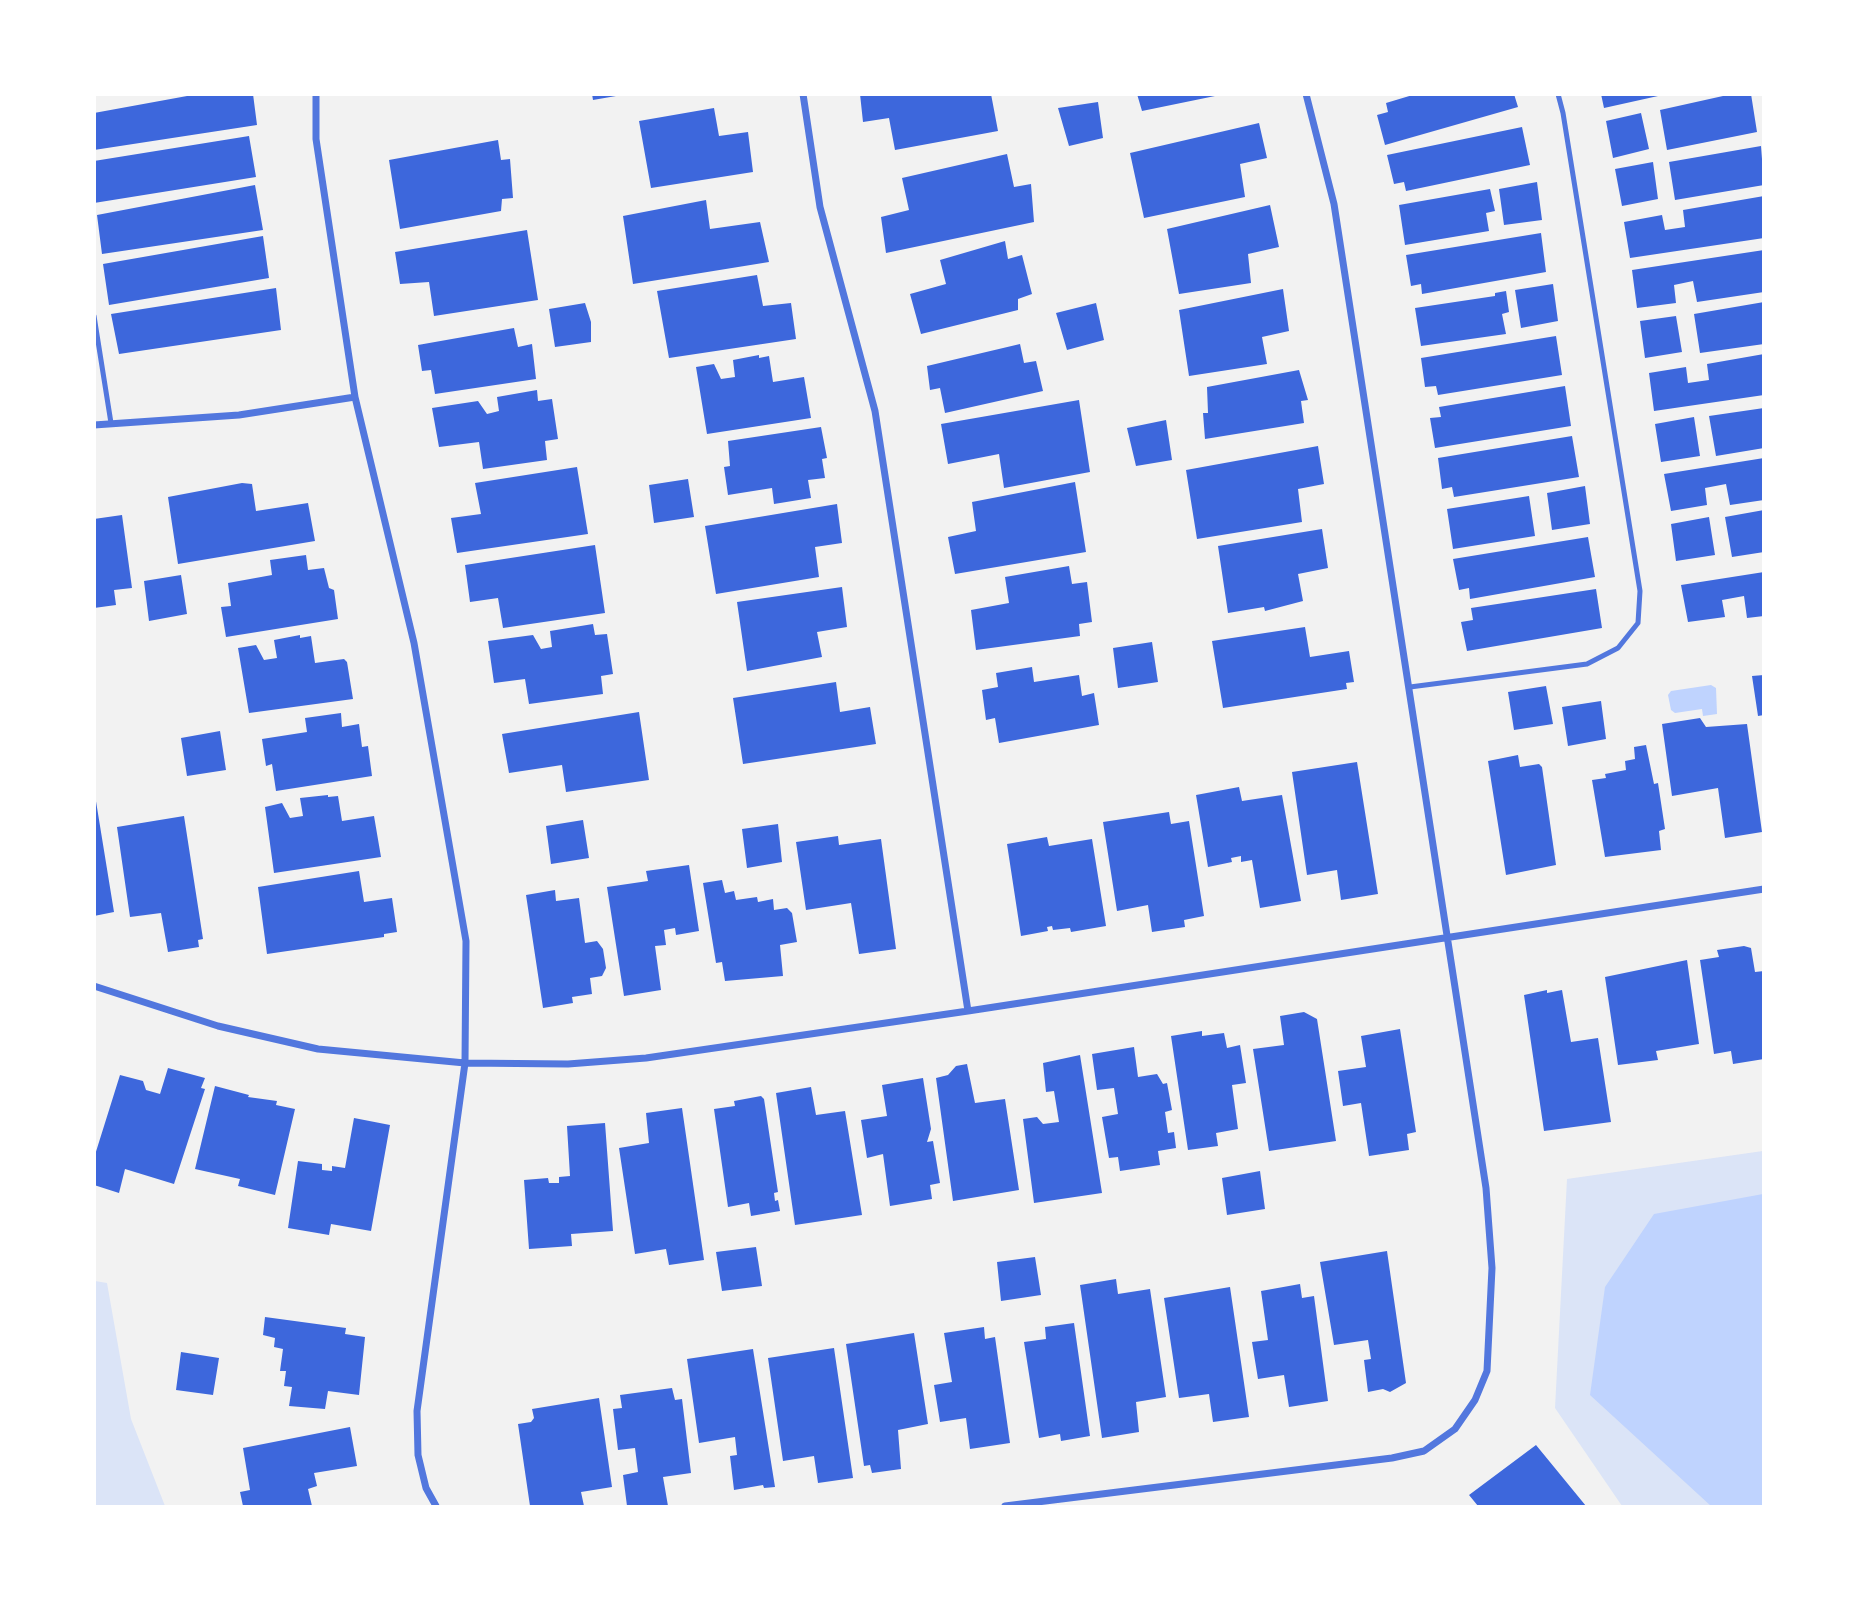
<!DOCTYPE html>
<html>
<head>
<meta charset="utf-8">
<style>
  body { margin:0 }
  #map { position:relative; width:1858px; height:1601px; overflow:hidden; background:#f2f2f2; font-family:Lato,sans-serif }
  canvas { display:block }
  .frame { position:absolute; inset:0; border:96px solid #fff; pointer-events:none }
</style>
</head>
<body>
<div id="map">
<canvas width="1858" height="1601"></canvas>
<div class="frame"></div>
</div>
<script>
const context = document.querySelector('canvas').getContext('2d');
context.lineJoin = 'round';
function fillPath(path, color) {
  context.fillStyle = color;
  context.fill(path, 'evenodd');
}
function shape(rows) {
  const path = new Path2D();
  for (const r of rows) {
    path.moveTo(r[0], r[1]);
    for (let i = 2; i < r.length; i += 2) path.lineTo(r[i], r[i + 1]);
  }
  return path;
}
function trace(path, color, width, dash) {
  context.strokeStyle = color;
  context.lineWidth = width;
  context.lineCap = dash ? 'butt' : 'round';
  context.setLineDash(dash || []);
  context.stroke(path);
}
fillPath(shape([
  [1763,1151,1763,1506,1622,1506,1555,1408,1567,1179],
  [95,1281,107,1283,131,1419,165,1506,95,1506]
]), '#dbe4f7');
fillPath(shape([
  [1711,685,1716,688,1717,714,1703,716,1702,709,1675,713,1671,710,1668,695,1671,691],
  [1763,1194,1763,1506,1711,1506,1590,1395,1605,1287,1654,1214]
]), '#bfd3fe');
fillPath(shape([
  [198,94,253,94,257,125,94,150,94,113],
  [592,94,616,94,616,96,593,100],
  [860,94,991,94,998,131,895,150,889,118,863,122],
  [1137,94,1214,94,1215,96,1142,111],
  [1416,94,1514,94,1518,107,1385,145,1377,115,1388,112,1386,103],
  [1601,94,1658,94,1658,96,1604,108],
  [1732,94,1751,94,1757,132,1667,150,1660,110],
  [1098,102,1103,138,1069,146,1058,108],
  [714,108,719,136,748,132,753,172,651,188,639,121],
  [1641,113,1649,149,1613,158,1606,121],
  [1259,123,1267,158,1240,164,1245,197,1144,218,1130,153],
  [1522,127,1530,165,1406,191,1404,182,1394,184,1387,155],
  [249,136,256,177,94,203,94,161],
  [498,140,501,160,510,159,513,198,502,199,501,211,400,229,389,160],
  [1761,146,1764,185,1675,200,1669,162],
  [1007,154,1014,187,1031,184,1034,222,886,253,881,217,909,210,902,178],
  [1653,162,1658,199,1622,206,1615,169],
  [1537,182,1542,220,1504,225,1499,189],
  [255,185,263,230,102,254,97,215],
  [1490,189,1495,211,1486,213,1489,231,1405,245,1399,205],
  [1764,196,1764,238,1630,258,1624,222,1662,215,1665,230,1685,227,1683,210],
  [706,200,710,229,760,222,769,262,633,284,623,216],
  [1270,205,1279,247,1248,254,1251,283,1179,294,1167,229],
  [527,230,538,300,434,316,429,282,400,284,395,252],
  [1541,233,1546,272,1422,294,1421,284,1411,286,1406,255],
  [263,236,269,278,109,305,103,264],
  [1005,241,1008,259,1022,255,1032,294,1018,299,1018,310,921,334,910,294,946,284,940,260],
  [1764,250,1764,292,1697,302,1693,281,1674,285,1676,303,1637,308,1632,270],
  [757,275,763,306,791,303,796,339,669,358,657,291],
  [1553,284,1558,321,1521,328,1515,290],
  [276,288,281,330,119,354,111,314],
  [1283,289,1289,331,1262,337,1267,364,1189,376,1179,310],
  [1506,291,1509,312,1502,314,1506,334,1421,346,1415,308,1495,296,1495,293],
  [1764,302,1764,344,1700,353,1694,314],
  [585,303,591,322,591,342,555,347,549,309],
  [1096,303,1104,340,1067,350,1056,313],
  [1676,316,1682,352,1645,358,1640,321],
  [514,328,518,347,532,344,536,379,435,394,431,370,422,371,418,345],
  [1556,336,1562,375,1438,395,1436,386,1425,387,1421,358],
  [1020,344,1024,363,1036,361,1043,391,945,413,940,388,930,390,927,366],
  [1764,354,1764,395,1654,411,1649,373,1686,367,1688,383,1709,380,1707,364],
  [759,355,759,358,769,356,773,382,804,377,811,418,707,434,696,367,714,364,721,379,735,377,733,360],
  [1299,370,1308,400,1301,401,1304,423,1205,439,1203,413,1208,413,1207,387],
  [1565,386,1571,426,1435,448,1430,418,1441,417,1439,407],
  [537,390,538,401,552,399,558,439,545,441,547,460,483,469,479,442,439,447,432,408,478,401,487,414,499,411,497,397],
  [1079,400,1090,472,1004,488,999,454,948,464,941,424],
  [1764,408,1764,448,1716,456,1709,416],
  [1694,417,1700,456,1661,462,1655,424],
  [1166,420,1172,460,1136,466,1127,428],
  [821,427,827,458,822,459,825,478,808,480,811,498,774,504,772,488,728,495,724,467,730,466,728,441],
  [1572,436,1579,477,1454,497,1452,487,1442,489,1438,458],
  [1318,446,1324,484,1298,489,1302,522,1197,539,1186,470],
  [1764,458,1764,500,1730,505,1726,484,1705,488,1707,505,1671,511,1664,474],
  [577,467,588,534,457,553,451,518,481,514,475,483],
  [688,479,694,517,654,523,649,485],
  [1075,482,1086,552,955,574,948,537,976,531,972,502],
  [242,483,252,484,256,511,308,503,315,541,178,564,168,497],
  [1585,486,1590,524,1552,530,1547,493],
  [1529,496,1535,536,1453,549,1447,509],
  [837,504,842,543,815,547,819,577,716,594,705,526],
  [1764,510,1764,552,1732,557,1725,517],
  [122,515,132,588,114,590,116,605,94,608,94,519],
  [1709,517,1715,555,1676,561,1671,524],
  [1322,529,1328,568,1298,574,1303,601,1265,611,1264,607,1228,613,1218,546],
  [1588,537,1595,577,1470,599,1469,588,1459,590,1453,559],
  [595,545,605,613,503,628,498,598,470,602,465,565],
  [306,555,308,570,324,568,329,588,334,590,338,619,226,637,221,607,231,606,228,583,272,575,270,560],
  [1069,566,1072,584,1087,582,1092,622,1079,624,1080,636,976,650,971,610,1009,603,1005,577],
  [1764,572,1764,616,1747,618,1744,596,1722,600,1725,617,1688,622,1681,585],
  [181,575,187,614,149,621,144,581],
  [842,587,847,627,817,632,822,657,747,671,737,602],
  [1596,589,1602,628,1467,651,1461,622,1473,620,1471,608],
  [593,624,595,635,607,634,613,674,601,676,603,694,529,704,525,679,494,683,488,641,533,635,541,649,552,647,550,631],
  [1305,627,1310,657,1349,651,1354,682,1346,683,1347,689,1223,708,1212,641],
  [300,635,300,638,311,636,315,663,344,659,347,662,353,699,249,713,238,648,256,645,264,660,277,658,274,640],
  [1152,642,1158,682,1118,688,1113,648],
  [1032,667,1034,682,1079,675,1082,696,1094,693,1099,725,999,743,995,718,986,720,982,690,998,687,996,673],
  [1764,675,1764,715,1758,716,1752,676],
  [836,682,840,712,870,707,876,744,743,764,733,698],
  [1546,686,1553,724,1514,730,1508,692],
  [1601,701,1606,739,1568,746,1562,707],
  [639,712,649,780,566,792,562,765,509,773,502,734],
  [341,713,342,727,359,724,362,747,368,746,372,776,276,791,272,764,266,766,262,739,307,732,305,718],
  [1700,718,1706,727,1747,724,1762,832,1725,838,1718,788,1672,796,1662,724],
  [220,731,226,770,187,776,181,738],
  [1646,745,1654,784,1658,783,1665,829,1659,831,1661,850,1605,857,1592,780,1606,778,1605,774,1626,770,1625,761,1635,759,1634,747],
  [1518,755,1520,767,1539,764,1542,767,1556,865,1506,875,1488,761],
  [1357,762,1378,894,1341,900,1337,870,1307,875,1292,772],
  [1239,787,1242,801,1282,795,1301,901,1260,908,1252,860,1241,862,1241,856,1231,858,1232,862,1208,867,1196,795],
  [94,789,114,912,94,916],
  [328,795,328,797,338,796,342,821,374,816,381,857,274,873,265,807,282,803,290,818,303,816,300,798],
  [1169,812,1171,824,1189,821,1204,916,1184,920,1185,927,1152,932,1148,905,1117,911,1103,822],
  [184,816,203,939,198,940,199,947,168,952,161,913,130,917,117,827],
  [583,820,589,858,551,864,546,826],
  [778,824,782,862,747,868,742,829],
  [838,836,839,845,881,839,896,949,859,954,851,903,806,910,796,842],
  [1047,837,1049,846,1092,839,1106,926,1071,932,1070,928,1053,930,1052,926,1047,927,1048,931,1021,936,1007,844],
  [689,865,699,931,676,935,675,928,664,930,666,945,655,946,661,990,624,996,607,887,648,881,646,871],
  [359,871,364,902,392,898,397,932,384,934,384,937,267,954,258,887],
  [722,880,725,893,734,891,736,900,757,897,758,902,773,899,774,910,787,908,792,913,797,942,780,945,783,976,725,981,722,962,716,963,703,883],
  [555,890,556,901,579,898,585,943,597,941,603,949,606,968,602,976,590,978,592,994,572,997,573,1003,543,1008,526,895],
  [1744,946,1751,948,1755,972,1764,971,1764,1059,1733,1064,1731,1051,1714,1054,1700,960,1719,957,1717,950],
  [1687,960,1699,1044,1656,1051,1658,1060,1618,1065,1605,977],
  [1547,990,1547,993,1562,990,1571,1042,1598,1038,1611,1122,1544,1131,1524,995],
  [1304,1012,1317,1019,1336,1141,1269,1151,1253,1049,1284,1045,1280,1016],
  [1400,1029,1416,1132,1407,1134,1409,1150,1369,1156,1361,1103,1343,1106,1338,1071,1366,1067,1361,1036],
  [1202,1031,1202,1036,1224,1033,1227,1048,1240,1045,1246,1083,1232,1085,1238,1129,1216,1133,1218,1146,1188,1150,1171,1036],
  [1134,1047,1138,1077,1157,1074,1163,1084,1167,1083,1172,1110,1165,1112,1168,1133,1174,1132,1176,1148,1158,1151,1160,1165,1120,1171,1118,1157,1109,1158,1102,1117,1118,1114,1114,1088,1097,1090,1092,1054],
  [1080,1055,1102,1193,1034,1203,1023,1119,1037,1117,1043,1124,1059,1122,1054,1091,1046,1092,1043,1063],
  [967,1064,975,1103,1005,1099,1019,1190,953,1201,936,1078,948,1075,956,1066],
  [168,1068,205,1078,201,1088,205,1089,174,1184,125,1169,119,1193,94,1185,94,1158,120,1075,143,1081,146,1090,160,1094],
  [923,1078,931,1129,927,1142,933,1141,940,1183,930,1185,932,1199,890,1206,883,1154,867,1158,861,1120,887,1116,882,1085],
  [215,1086,249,1095,248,1097,277,1101,276,1105,295,1109,275,1195,238,1186,240,1179,195,1169],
  [811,1087,816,1115,845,1111,862,1215,795,1225,776,1093],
  [761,1096,764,1099,778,1192,774,1193,775,1201,778,1200,780,1211,751,1216,749,1203,728,1207,714,1109,735,1106,734,1101],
  [682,1108,704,1260,669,1265,666,1249,635,1254,619,1148,649,1143,646,1113],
  [354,1118,390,1125,371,1231,331,1224,329,1235,288,1228,298,1161,322,1164,322,1170,332,1171,332,1166,345,1168],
  [605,1123,613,1231,571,1234,572,1246,529,1249,524,1180,548,1178,549,1183,559,1183,559,1177,570,1176,567,1126],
  [1260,1171,1265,1209,1227,1215,1222,1178],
  [756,1247,762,1286,722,1291,716,1252],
  [1387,1251,1406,1383,1390,1392,1383,1389,1368,1392,1364,1360,1371,1359,1368,1340,1334,1345,1320,1262],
  [1035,1257,1041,1295,1001,1301,997,1262],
  [1116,1279,1118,1294,1150,1289,1166,1397,1136,1402,1139,1432,1102,1438,1080,1285],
  [1300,1284,1302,1298,1314,1296,1328,1401,1289,1407,1284,1375,1258,1379,1252,1342,1268,1340,1261,1291],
  [1230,1287,1249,1417,1213,1422,1209,1394,1179,1398,1164,1298],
  [265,1317,346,1328,345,1334,365,1337,359,1395,328,1391,325,1409,289,1406,292,1387,284,1386,286,1371,280,1371,283,1349,274,1347,275,1338,263,1335],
  [1074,1323,1090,1436,1061,1441,1060,1434,1039,1438,1024,1342,1046,1339,1045,1327],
  [984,1327,985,1339,995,1337,1010,1443,970,1449,966,1418,940,1422,934,1385,952,1382,944,1333],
  [914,1333,928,1424,898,1430,901,1469,872,1473,870,1465,864,1466,846,1344],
  [834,1348,853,1478,818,1483,814,1456,783,1461,768,1358],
  [753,1349,775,1487,764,1488,763,1485,734,1490,730,1456,737,1455,735,1437,699,1443,687,1359],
  [181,1352,219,1358,213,1395,176,1390],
  [672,1388,675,1400,682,1399,691,1473,663,1477,668,1506,627,1506,623,1475,638,1472,635,1448,618,1450,613,1409,622,1408,620,1395],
  [599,1398,612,1487,581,1492,584,1506,530,1506,518,1424,531,1422,534,1418,532,1409],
  [350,1427,357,1466,314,1473,317,1486,308,1489,312,1506,243,1506,240,1492,250,1490,243,1448],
  [1536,1445,1586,1506,1478,1506,1469,1495]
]), '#3d67dc');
trace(shape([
  [94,316,111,423],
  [1410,687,1587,664,1618,648,1638,623,1640,591,1563,113,1558,94]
]), '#5277de', 5);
trace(shape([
  [316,94,316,139,355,397,414,643,466,941,465,1063,417,1411,418,1455,426,1488,436,1506],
  [803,94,820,207,875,411,968,1011],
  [94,425,239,415,355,397],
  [94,986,218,1026,318,1049,465,1063,568,1064,646,1058,968,1011,1764,889],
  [1005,1506,1392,1458,1424,1451,1455,1429,1475,1400,1487,1371,1492,1268,1486,1188,1334,204,1306,94]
]), '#5277de', 7);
</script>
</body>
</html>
